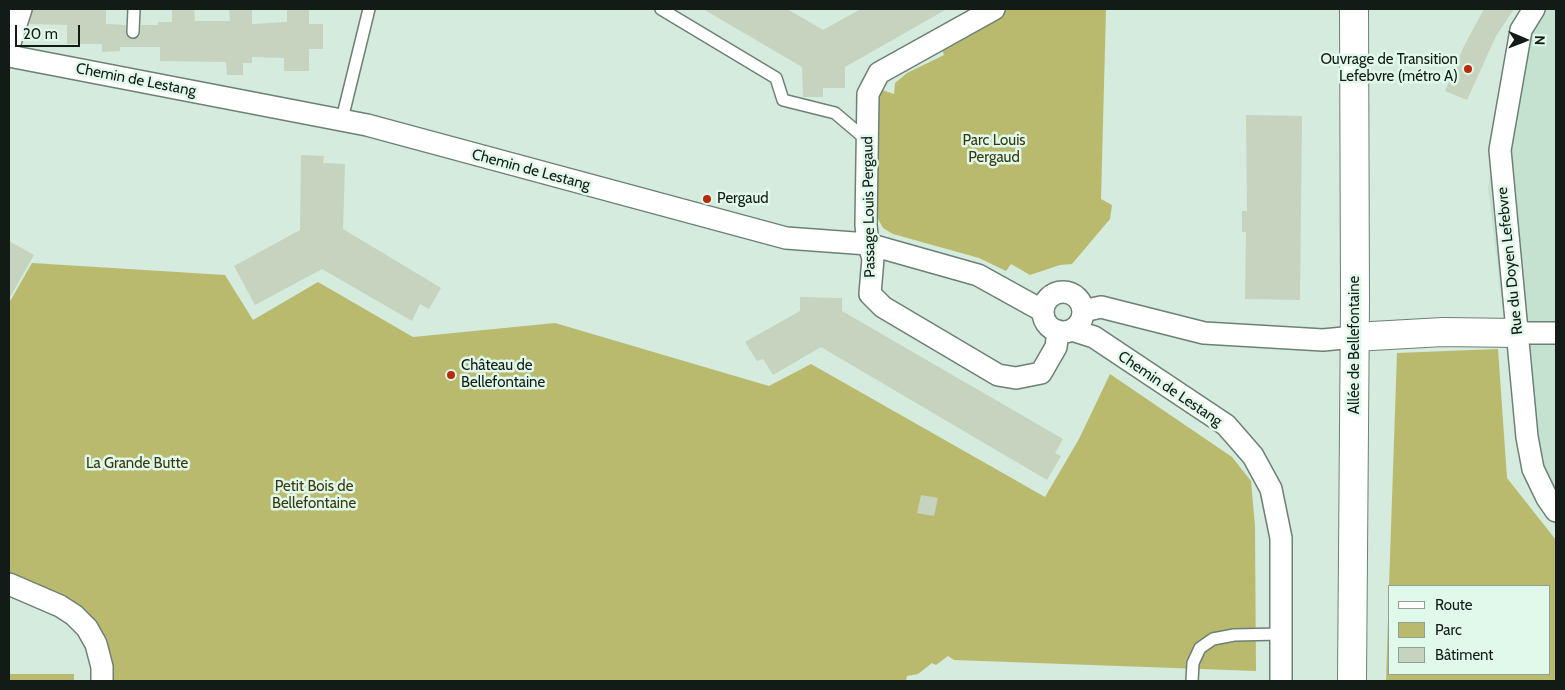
<!DOCTYPE html>
<html>
<head>
<meta charset="utf-8">
<style>
  body { margin:0 }
  #map { position:relative; width:1565px; height:690px; overflow:hidden; background:#d4ebdd; font-family:Cabin,sans-serif }
  canvas { display:block }
  .frame { position:absolute; inset:0; border:10px solid #131b16; pointer-events:none }
  .legend { position:absolute; left:1388px; top:585px; width:162px; height:90px; box-sizing:border-box; background:#e1f9ea; border:1px solid #8fa095; margin:0; padding:6px 9px; list-style:none; font-size:15px; color:#131b16 }
  .legend li { display:flex; align-items:center; gap:10px; height:25px }
  .legend b { width:25px; border:1px solid #8fa095 }
  .north { position:absolute; left:1500px; top:15px; width:50px; height:50px; -webkit-text-stroke:4px #e1f9ea; paint-order:stroke; rotate:91deg; font-size:14px; font-weight:700; line-height:20px; text-align:center; color:#131b16 }
  .north::after { content:''; display:block; margin:auto; width:18px; height:22px; background:#131b16; clip-path:polygon(50% 0,100% 100%,50% 72%,0 100%) }
  .scale { position:absolute; left:15px; top:25px; width:65px; height:22px; box-sizing:border-box; border:2px solid #131b16; border-top:0; padding-left:6px; font-size:15px; line-height:18px; white-space:nowrap; color:#131b16; -webkit-text-stroke:4px #e1f9ea; paint-order:stroke }
</style>
</head>
<body>
<div id="map">
<canvas width="1565" height="690"></canvas>
<div class="frame"></div>
<ul class="legend">
<li><b style="height:6px;background:#fff"></b>Route</li>
<li><b style="height:14px;background:#baba6f"></b>Parc</li>
<li><b style="height:14px;background:#c6d3be"></b>Bâtiment</li>
</ul>
<div class="north">N</div>
<div class="scale">20 m</div>
</div>
<script>
const context = document.querySelector('canvas').getContext('2d');
context.lineJoin = 'round';
function fillPath(path, color) {
  context.fillStyle = color;
  context.fill(path, 'evenodd');
}
function shape(rows) {
  const path = new Path2D();
  for (const r of rows) {
    if (r.length === 3) {
      path.moveTo(r[0] + r[2], r[1]);
      path.arc(r[0], r[1], r[2], 0, 2 * Math.PI);
      continue;
    }
    path.moveTo(r[0], r[1]);
    for (let i = 2; i < r.length; i += 2) path.lineTo(r[i], r[i + 1]);
  }
  return path;
}
function trace(path, color, width, dash) {
  context.strokeStyle = color;
  context.lineWidth = width;
  context.lineCap = dash ? 'butt' : 'round';
  context.setLineDash(dash || []);
  context.stroke(path);
}
function write(font, color, halo, rows, align = 'center') {
  context.font = font + ' Cabin,sans-serif';
  context.lineWidth = 5;
  context.setLineDash([]);
  context.textBaseline = 'middle';
  context.strokeStyle = halo;
  context.fillStyle = color;
  for (const [text, x, y, turn = 0] of rows) {
    context.save();
    context.translate(x, y);
    context.rotate((+turn || 0) * Math.PI / 180);
    context.textAlign = isNaN(turn) ? turn : align;
    if (halo) context.strokeText(text, 0, 0);
    context.fillText(text, 0, 0);
    context.restore();
  }
}
fillPath(shape([
  [1532,9,1556,9,1556,496,1522,468,1488,188,1524,17]
]), '#c4e2cf');
fillPath(shape([
  [1007,9,1106,9,1101,199,1112,205,1110,219,1072,264,1060,265,1030,275,1011,264,1006,271,979,258,893,234,883,228,877,217,877,99,882,90,894,94,895,83,907,73,944,55,940,44],
  [32,263,225,275,253,320,318,282,413,337,555,323,769,386,811,364,1045,497,1079,439,1110,374,1232,457,1251,481,1255,526,1256,671,954,660,948,656,936,665,932,663,918,674,907,676,906,681,107,681,96,638,9,576,9,303],
  [1498,349,1507,478,1556,540,1556,681,1386,681,1389,587,1389,674,1549,674,1549,586,1389,586,1397,353],
  [9,674,74,674,74,681,9,681]
]), '#baba6f');
fillPath(shape([
  [33,9,106,9,106,24,126,25,126,35,133,39,140,36,141,25,158,25,158,22,172,22,172,9,194,9,195,21,230,21,229,9,252,9,252,24,287,22,287,9,309,9,309,24,323,24,323,49,309,49,309,71,284,71,284,58,252,57,252,63,243,63,243,75,227,75,226,62,160,61,160,47,120,47,120,51,102,52,102,44,67,44,67,25,29,24],
  [703,9,787,9,823,30,861,9,947,9,845,67,845,88,823,88,823,97,803,97,802,67],
  [1484,9,1514,9,1496,36,1467,100,1445,91,1464,46],
  [1246,115,1302,116,1300,300,1245,299,1246,232,1242,232,1242,211,1247,211],
  [301,155,324,156,323,163,345,164,343,229,441,288,429,309,420,304,412,321,322,269,255,305,234,266,300,230],
  [9,241,34,255,9,299],
  [800,297,842,298,842,311,1063,439,1055,453,1061,456,1047,480,821,347,773,375,763,359,757,361,745,342,800,311],
  [921,495,938,498,934,516,917,513]
]), '#c6d3be');
const lane = shape([
  [661,9,776,78,783,100,835,113,868,141],
  [133,32,134,9],
  [342,119,369,9],
  [1192,681,1193,663,1200,648,1213,639,1234,635,1280,634]
]);
const street = shape([
  [994,9,879,73,868,94,866,225,868,244,873,258,870,294,883,307,998,375,1016,378,1041,373,1056,347,1058,331],
  [1534,9,1521,30,1500,150,1527,437,1533,469,1547,498,1556,511],
  [9,46,21,9],
  [9,56,367,125,786,238,868,244,978,275,1043,311],
  [1063,312,20],
  [1083,311,1101,307,1204,333,1323,340,1354,337],
  [1072,330,1094,337,1226,425,1253,456,1271,489,1281,538,1281,681],
  [1518,333,1556,333],
  [9,584,60,606,74,615,87,628,96,644,102,667,102,681]
]);
const secondary = shape([
  [1354,337,1443,332,1518,333],
  [1352,681,1355,301,1354,9]
]);
trace(lane, '#6c8174', 14);
trace(street, '#6c8174', 24);
trace(secondary, '#6c8174', 30);
trace(lane, '#fff', 11);
trace(street, '#fff', 21);
trace(secondary, '#fff', 28);
for (const [x, y, r, color] of [
  [1468,69,5,"#b72b0a"],
  [707,199,5,"#b72b0a"],
  [451,375,5,"#b72b0a"]
]) {
  const dot = new Path2D();
  dot.arc(x, y, r, 0, 2 * Math.PI);
  context.fillStyle = color;
  context.fill(dot);
  trace(dot, '#e1f9ea', 2);
}
write('15px', '#131b16', '#e1f9ea', [
  ["Ouvrage de Transition",1458,60,"right"],
  ["Lefebvre (métro A)",1458,77,"right"],
  ["Pergaud",717,199],
  ["Château de",461,366],
  ["Bellefontaine",461,383]
], 'left');
write('15px', '#131b16', '#e1f9ea', [
  ["Chemin de Lestang",136,80,11],
  ["Chemin de Lestang",531,170,15],
  ["Passage Louis Pergaud",869,207,-91],
  ["Rue du Doyen Lefebvre",1510,261,-96],
  ["Allée de Bellefontaine",1355,345,-90],
  ["Chemin de Lestang",1170,389,34]
]);
write('15px', '#38370d', '#e1f9ea', [
  ["Parc Louis",994,141],
  ["Pergaud",994,158],
  ["La Grande Butte",137,464],
  ["Petit Bois de",314,487],
  ["Bellefontaine",314,504]
]);
</script>
</body>
</html>
